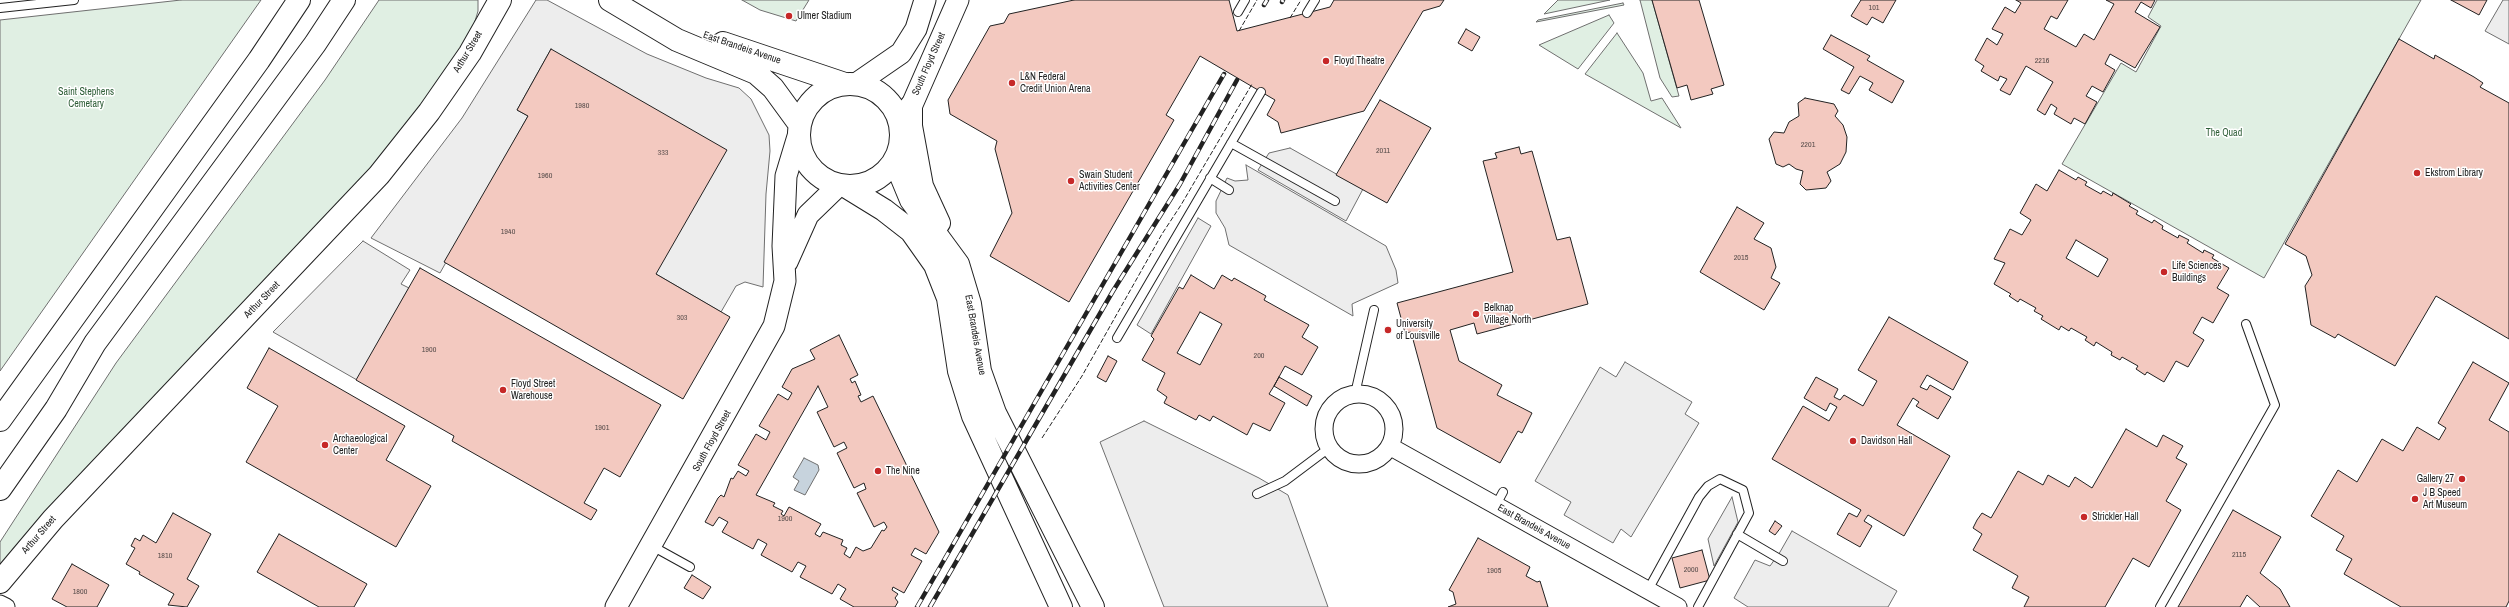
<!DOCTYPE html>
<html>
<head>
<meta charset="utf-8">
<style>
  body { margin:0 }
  canvas { display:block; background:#fff }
</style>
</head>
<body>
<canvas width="2509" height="607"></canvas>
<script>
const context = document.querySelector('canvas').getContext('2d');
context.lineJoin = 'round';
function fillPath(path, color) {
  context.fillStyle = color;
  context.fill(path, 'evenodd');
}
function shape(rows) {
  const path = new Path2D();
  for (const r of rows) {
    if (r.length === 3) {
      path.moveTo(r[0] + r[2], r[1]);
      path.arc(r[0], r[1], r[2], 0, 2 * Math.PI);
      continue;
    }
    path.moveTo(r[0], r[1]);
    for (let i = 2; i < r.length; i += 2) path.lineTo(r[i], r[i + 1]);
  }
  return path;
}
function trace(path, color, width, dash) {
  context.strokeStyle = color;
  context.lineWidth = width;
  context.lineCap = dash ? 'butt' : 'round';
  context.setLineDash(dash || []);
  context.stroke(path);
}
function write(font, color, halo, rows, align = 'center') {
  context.font = font + ' "Archivo Narrow",sans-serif';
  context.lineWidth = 3;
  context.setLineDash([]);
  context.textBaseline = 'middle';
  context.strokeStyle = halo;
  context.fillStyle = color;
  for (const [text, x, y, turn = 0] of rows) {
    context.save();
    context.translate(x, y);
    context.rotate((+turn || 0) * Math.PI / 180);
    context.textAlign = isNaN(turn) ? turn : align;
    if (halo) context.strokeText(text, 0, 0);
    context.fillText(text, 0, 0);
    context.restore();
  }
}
const green = shape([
  [181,0,261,0,0,371,0,20,181,0],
  [379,0,478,0,478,11,473,28,443,76,384,155,0,568,0,542,116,363,325,80,379,0],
  [742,0,809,0,796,21,760,10,742,0],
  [1558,0,1610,0,1544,14,1558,0],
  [1640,0,1652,0,1679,96,1672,97,1660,78,1640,0],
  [2157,0,2421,0,2264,278,2062,164,2121,63,2136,72,2161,26,2148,17,2157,0],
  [1623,3,1624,5,1536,22,1538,20,1623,3],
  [1609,15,1614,23,1578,69,1539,45,1609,15],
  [1617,33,1643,73,1651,101,1662,98,1681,128,1585,74,1617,33]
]);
fillPath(green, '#e0efe3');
trace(green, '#6f6f6f', 1);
const parking = shape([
  [536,0,547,0,647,54,706,78,739,88,751,99,769,135,770,151,766,194,763,287,745,282,736,286,721,312,656,274,551,49,517,110,528,116,440,273,371,238,462,118,536,0],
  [2503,0,2509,0,2509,44,2485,31,2503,0],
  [1290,148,1363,189,1346,221,1258,170,1269,153,1290,148],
  [1246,165,1386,246,1396,270,1398,283,1352,304,1353,316,1229,245,1225,228,1216,213,1216,201,1227,178,1235,181,1248,180,1246,165],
  [1198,218,1211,226,1151,334,1137,325,1198,218],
  [363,241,410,270,401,284,409,288,357,380,273,332,363,241],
  [1625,362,1692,402,1685,414,1699,423,1631,537,1621,529,1613,543,1564,515,1571,502,1535,481,1600,367,1616,377,1625,362],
  [1144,421,1259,478,1288,495,1328,607,1164,607,1100,442,1144,421],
  [1732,497,1738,522,1714,566,1708,539,1732,497],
  [1792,531,1897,591,1888,607,1748,607,1734,598,1755,560,1770,566,1780,552,1792,531]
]);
fillPath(parking, '#ededed');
trace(parking, '#6f6f6f', 1);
const water = shape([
  [804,458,818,465,819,470,805,495,794,490,799,481,793,477,804,458]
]);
fillPath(water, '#c7d3dd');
trace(water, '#6f6f6f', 1);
const building = shape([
  [1074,0,1229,0,1237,31,1330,7,1334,0,1444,0,1440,6,1423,11,1364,111,1281,133,1278,122,1267,115,1275,100,1200,56,1166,115,1174,120,1069,302,990,256,1012,213,995,149,997,141,950,114,948,100,990,26,1004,23,1009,14,1074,0],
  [1652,0,1699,0,1724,85,1711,89,1713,94,1691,100,1687,85,1677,88,1652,0],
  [1861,0,1896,0,1883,23,1872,17,1867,25,1851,16,1861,0],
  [2016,0,2068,0,2057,19,2051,16,2044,29,2076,47,2084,34,2094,40,2114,4,2106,0,2155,0,2151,8,2141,2,2135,12,2160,27,2135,68,2110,54,2105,64,2115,70,2114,72,2103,92,2092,86,2086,96,2097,102,2085,124,2074,118,2071,124,2054,114,2057,108,2051,104,2045,115,2037,110,2053,82,2026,66,2010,95,2000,90,2007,79,2000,76,1998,81,1981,71,1984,66,1975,60,1987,38,1997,45,2003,34,1992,29,2005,7,2015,13,2021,3,2016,0],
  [2451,0,2487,0,2479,15,2451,0],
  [1466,29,1480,37,1472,51,1458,43,1466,29],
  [1831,35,1870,56,1867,60,1904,81,1892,103,1869,90,1873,83,1860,76,1849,94,1841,90,1854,67,1823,49,1831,35],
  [2399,39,2434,59,2435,55,2474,77,2483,83,2480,87,2509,103,2509,339,2436,296,2395,366,2338,334,2335,338,2311,325,2305,286,2312,275,2306,256,2285,244,2399,39],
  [551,49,727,150,656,274,730,317,683,399,444,262,528,116,517,110,551,49],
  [1805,98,1834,104,1838,111,1835,116,1843,125,1847,137,1846,152,1840,164,1827,172,1831,181,1826,188,1806,190,1800,184,1803,171,1796,169,1789,164,1783,167,1776,164,1769,139,1774,132,1784,133,1789,122,1799,116,1798,103,1805,98],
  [1380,100,1431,128,1387,203,1336,175,1380,100],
  [1519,147,1521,154,1532,151,1557,240,1570,237,1588,304,1477,334,1474,323,1450,330,1459,361,1502,385,1497,395,1532,413,1522,433,1518,431,1500,463,1437,428,1411,332,1405,333,1397,303,1513,272,1483,161,1497,158,1495,153,1519,147],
  [2059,170,2076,180,2078,177,2087,182,2085,185,2101,194,2103,191,2112,196,2113,193,2131,204,2129,206,2138,211,2136,214,2152,223,2154,220,2163,226,2162,229,2178,238,2179,235,2189,240,2187,243,2203,253,2204,250,2214,255,2212,258,2229,268,2217,288,2229,295,2213,323,2202,317,2193,333,2204,340,2188,367,2176,361,2164,382,2147,372,2145,375,2136,369,2138,366,2122,357,2120,360,2111,355,2112,352,2096,342,2094,346,2085,340,2087,337,2071,328,2069,331,2061,326,2059,330,2041,319,2043,316,2034,311,2036,308,2020,299,2018,302,2009,296,2011,294,1994,284,2005,263,1994,259,2010,229,2022,235,2031,220,2020,213,2036,184,2047,191,2059,170],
  [2076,240,2108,259,2098,277,2066,258,2076,240],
  [1737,207,1764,223,1754,239,1771,248,1776,267,1771,278,1780,283,1764,310,1700,272,1737,207],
  [420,268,661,405,620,477,604,468,584,503,597,510,591,520,452,441,454,436,356,380,420,268],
  [1191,275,1214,289,1222,275,1232,281,1234,278,1266,296,1264,300,1309,325,1302,337,1318,347,1302,375,1285,366,1274,386,1269,394,1285,403,1270,431,1253,423,1247,435,1213,416,1210,421,1199,415,1196,420,1164,403,1167,397,1157,390,1165,373,1142,360,1154,339,1151,336,1179,287,1183,289,1191,275],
  [1200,312,1222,324,1200,365,1177,353,1200,312],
  [1889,317,1968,362,1953,390,1927,375,1920,387,1927,390,1930,385,1951,397,1938,419,1916,406,1919,402,1913,398,1897,425,1950,456,1904,536,1868,515,1864,521,1872,526,1860,547,1837,534,1849,513,1857,517,1861,510,1772,459,1803,406,1829,421,1837,407,1830,403,1826,411,1804,398,1816,377,1838,389,1834,397,1840,400,1844,395,1863,406,1877,381,1858,370,1889,317],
  [839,335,858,375,850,379,852,383,855,381,861,395,858,396,861,402,873,396,939,532,926,554,915,548,911,555,922,561,904,593,893,587,892,590,898,594,895,598,898,602,895,607,854,607,840,599,846,589,838,584,832,594,800,577,806,566,798,562,792,572,761,555,767,544,758,539,753,549,722,532,728,522,719,517,713,526,705,522,718,498,721,495,724,497,731,478,733,479,738,471,746,476,749,471,738,465,756,434,766,440,770,432,759,426,778,394,788,400,792,393,782,387,792,369,815,359,810,350,839,335],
  [818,386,828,407,817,412,834,447,844,442,847,448,837,453,854,488,864,483,866,489,857,493,874,527,884,522,887,527,884,531,882,530,871,548,863,551,856,547,850,558,844,554,847,548,841,545,843,540,823,532,820,537,815,534,821,524,789,507,784,516,781,514,783,511,773,506,775,503,756,495,818,386],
  [269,348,405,426,386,460,431,486,396,547,246,462,278,406,247,388,269,348],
  [1108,356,1117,361,1106,382,1097,377,1108,356],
  [2473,362,2509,383,2489,420,2509,432,2509,601,2506,607,2401,607,2344,574,2352,559,2336,550,2344,536,2311,516,2338,470,2357,482,2382,439,2403,451,2417,427,2439,440,2446,428,2438,423,2473,362],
  [1279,377,1312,396,1307,406,1274,386,1279,377],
  [2126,429,2157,447,2163,435,2183,446,2176,458,2187,464,2166,501,2181,510,2149,567,2133,558,2105,607,2024,607,2029,597,2012,588,2018,576,1973,550,1982,534,1973,528,1977,520,1982,513,1991,518,2018,471,2043,485,2048,475,2069,487,2075,477,2092,488,2126,429],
  [2233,510,2281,537,2260,573,2280,589,2290,607,2260,607,2247,595,2240,607,2178,607,2233,510],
  [173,513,211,534,187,579,199,586,187,607,168,605,174,594,139,574,140,572,126,564,135,548,131,546,135,538,140,541,143,535,156,543,173,513],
  [1775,521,1782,526,1775,535,1769,531,1775,521],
  [279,534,367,584,354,607,319,607,257,572,279,534],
  [1478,538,1530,567,1526,576,1537,582,1540,581,1548,607,1448,607,1456,604,1453,592,1449,590,1478,538],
  [1702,550,1710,580,1680,588,1672,558,1702,550],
  [72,564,109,585,97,607,67,607,52,599,72,564],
  [692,575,711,587,703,599,684,588,692,575]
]);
fillPath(building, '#f3c9c0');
trace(building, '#222', 1);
const service = shape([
  [0,8,74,0],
  [1238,12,1245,0],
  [1307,13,1315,0],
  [1231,143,1335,201],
  [1210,178,1229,190],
  [1117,338,1261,92],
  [1355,394,1374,310],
  [1257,494,1285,481,1329,448],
  [1496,505,1503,492],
  [1737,534,1783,561],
  [652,546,690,567],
  [1648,590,1699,497,1708,486,1720,479,1743,490,1749,513,1698,607],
  [2160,607,2275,405,2246,324]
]);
const minor = shape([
  [1359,429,35],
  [1391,447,1678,607],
  [0,604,6,607]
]);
const tertiary = shape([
  [856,84,901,53,916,29,925,0],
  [904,123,958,0],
  [787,262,808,215,839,185],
  [616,607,774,326,785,281,783,246,786,176,799,133]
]);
const secondary = shape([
  [610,0,677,40,756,73,773,88,800,125],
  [723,43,845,84],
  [850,135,51],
  [911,106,911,126,922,186,939,223],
  [898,153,899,171,911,200,958,264,970,304,980,371,995,413,1093,607],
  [845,186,884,210,911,231,935,265,948,298,959,371,973,416,1061,607]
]);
const primary = shape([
  [0,582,53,519,379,175,429,112,470,53,500,0]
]);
const motorway = shape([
  [0,420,259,60,299,0],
  [0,489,56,409,95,343,315,44,344,0]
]);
trace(service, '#222', 10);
trace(minor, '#222', 19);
trace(tertiary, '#222', 23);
trace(secondary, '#222', 24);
trace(primary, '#222', 24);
trace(motorway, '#222', 24);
trace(service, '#fff', 8);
trace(minor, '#fff', 17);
trace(tertiary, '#fff', 21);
trace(secondary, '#fff', 22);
trace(primary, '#fff', 22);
trace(motorway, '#fff', 22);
const rail = shape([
  [1282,2,1283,0],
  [1264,5,1267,0],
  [917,607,1224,74],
  [930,607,1113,291,1180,184,1237,80]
]);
trace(rail, '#222', 4.5);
trace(rail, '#fff', 3, [9]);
trace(shape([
  [1290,18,1301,0],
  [1239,31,1257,0],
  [1042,438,1082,376,1162,234,1181,205,1252,84]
]), '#222', 1, [5, 2]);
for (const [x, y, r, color] of [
  [789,16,4,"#c62828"],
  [1326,61,4,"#c62828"],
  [1012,83,4,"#c62828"],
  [2417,173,4,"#c62828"],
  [1071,181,4,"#c62828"],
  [2164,272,4,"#c62828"],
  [1476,314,4,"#c62828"],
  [1388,330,4,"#c62828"],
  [503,390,4,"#c62828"],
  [1853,441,4,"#c62828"],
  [325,445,4,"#c62828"],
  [878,471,4,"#c62828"],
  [2462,479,4,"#c62828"],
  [2415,499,4,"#c62828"],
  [2084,517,4,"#c62828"]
]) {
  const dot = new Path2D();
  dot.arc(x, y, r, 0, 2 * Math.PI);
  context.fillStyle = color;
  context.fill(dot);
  trace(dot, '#fff', 1.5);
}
write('8px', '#564c4a', null, [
  ["101",1874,8],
  ["2216",2042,61],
  ["1980",582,106],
  ["2201",1808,145],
  ["2011",1383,151],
  ["333",663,153],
  ["1960",545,176],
  ["1940",508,232],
  ["2015",1741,258],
  ["303",682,318],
  ["1900",429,350],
  ["200",1259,356],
  ["1901",602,428],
  ["1900",785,519],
  ["2115",2239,555],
  ["1810",165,556],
  ["2000",1691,570],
  ["1905",1494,571],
  ["1800",80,592]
]);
write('10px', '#222', '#fff', [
  ["Ulmer Stadium",797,16],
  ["Floyd Theatre",1334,61],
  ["L&N Federal",1020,77],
  ["Credit Union Arena",1020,89],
  ["Ekstrom Library",2425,173],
  ["Swain Student",1079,175],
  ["Activities Center",1079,187],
  ["Life Sciences",2172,266],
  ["Buildings",2172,278],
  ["Belknap",1484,308],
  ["Village North",1484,320],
  ["University",1396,324],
  ["of Louisville",1396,336],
  ["Floyd Street",511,384],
  ["Warehouse",511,396],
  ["Archaeological",333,439],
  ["Center",333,451],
  ["Davidson Hall",1861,441],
  ["The Nine",886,471],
  ["Gallery 27",2454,479,"right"],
  ["J B Speed",2423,493],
  ["Art Museum",2423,505],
  ["Strickler Hall",2092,517]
], 'left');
write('10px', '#222', '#fff', [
  ["East Brandeis Avenue",742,48,19],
  ["Arthur Street",468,52,-59],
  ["South Floyd Street",929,64,-66],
  ["Arthur Street",262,300,-46],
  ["East Brandeis Avenue",975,335,80],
  ["South Floyd Street",712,441,-61],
  ["East Brandeis Avenue",1534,527,29],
  ["Arthur Street",39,535,-49]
]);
write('10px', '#2f5e38', '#fff', [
  ["Saint Stephens",86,92],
  ["Cemetary",86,104],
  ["The Quad",2224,133]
]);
</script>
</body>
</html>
